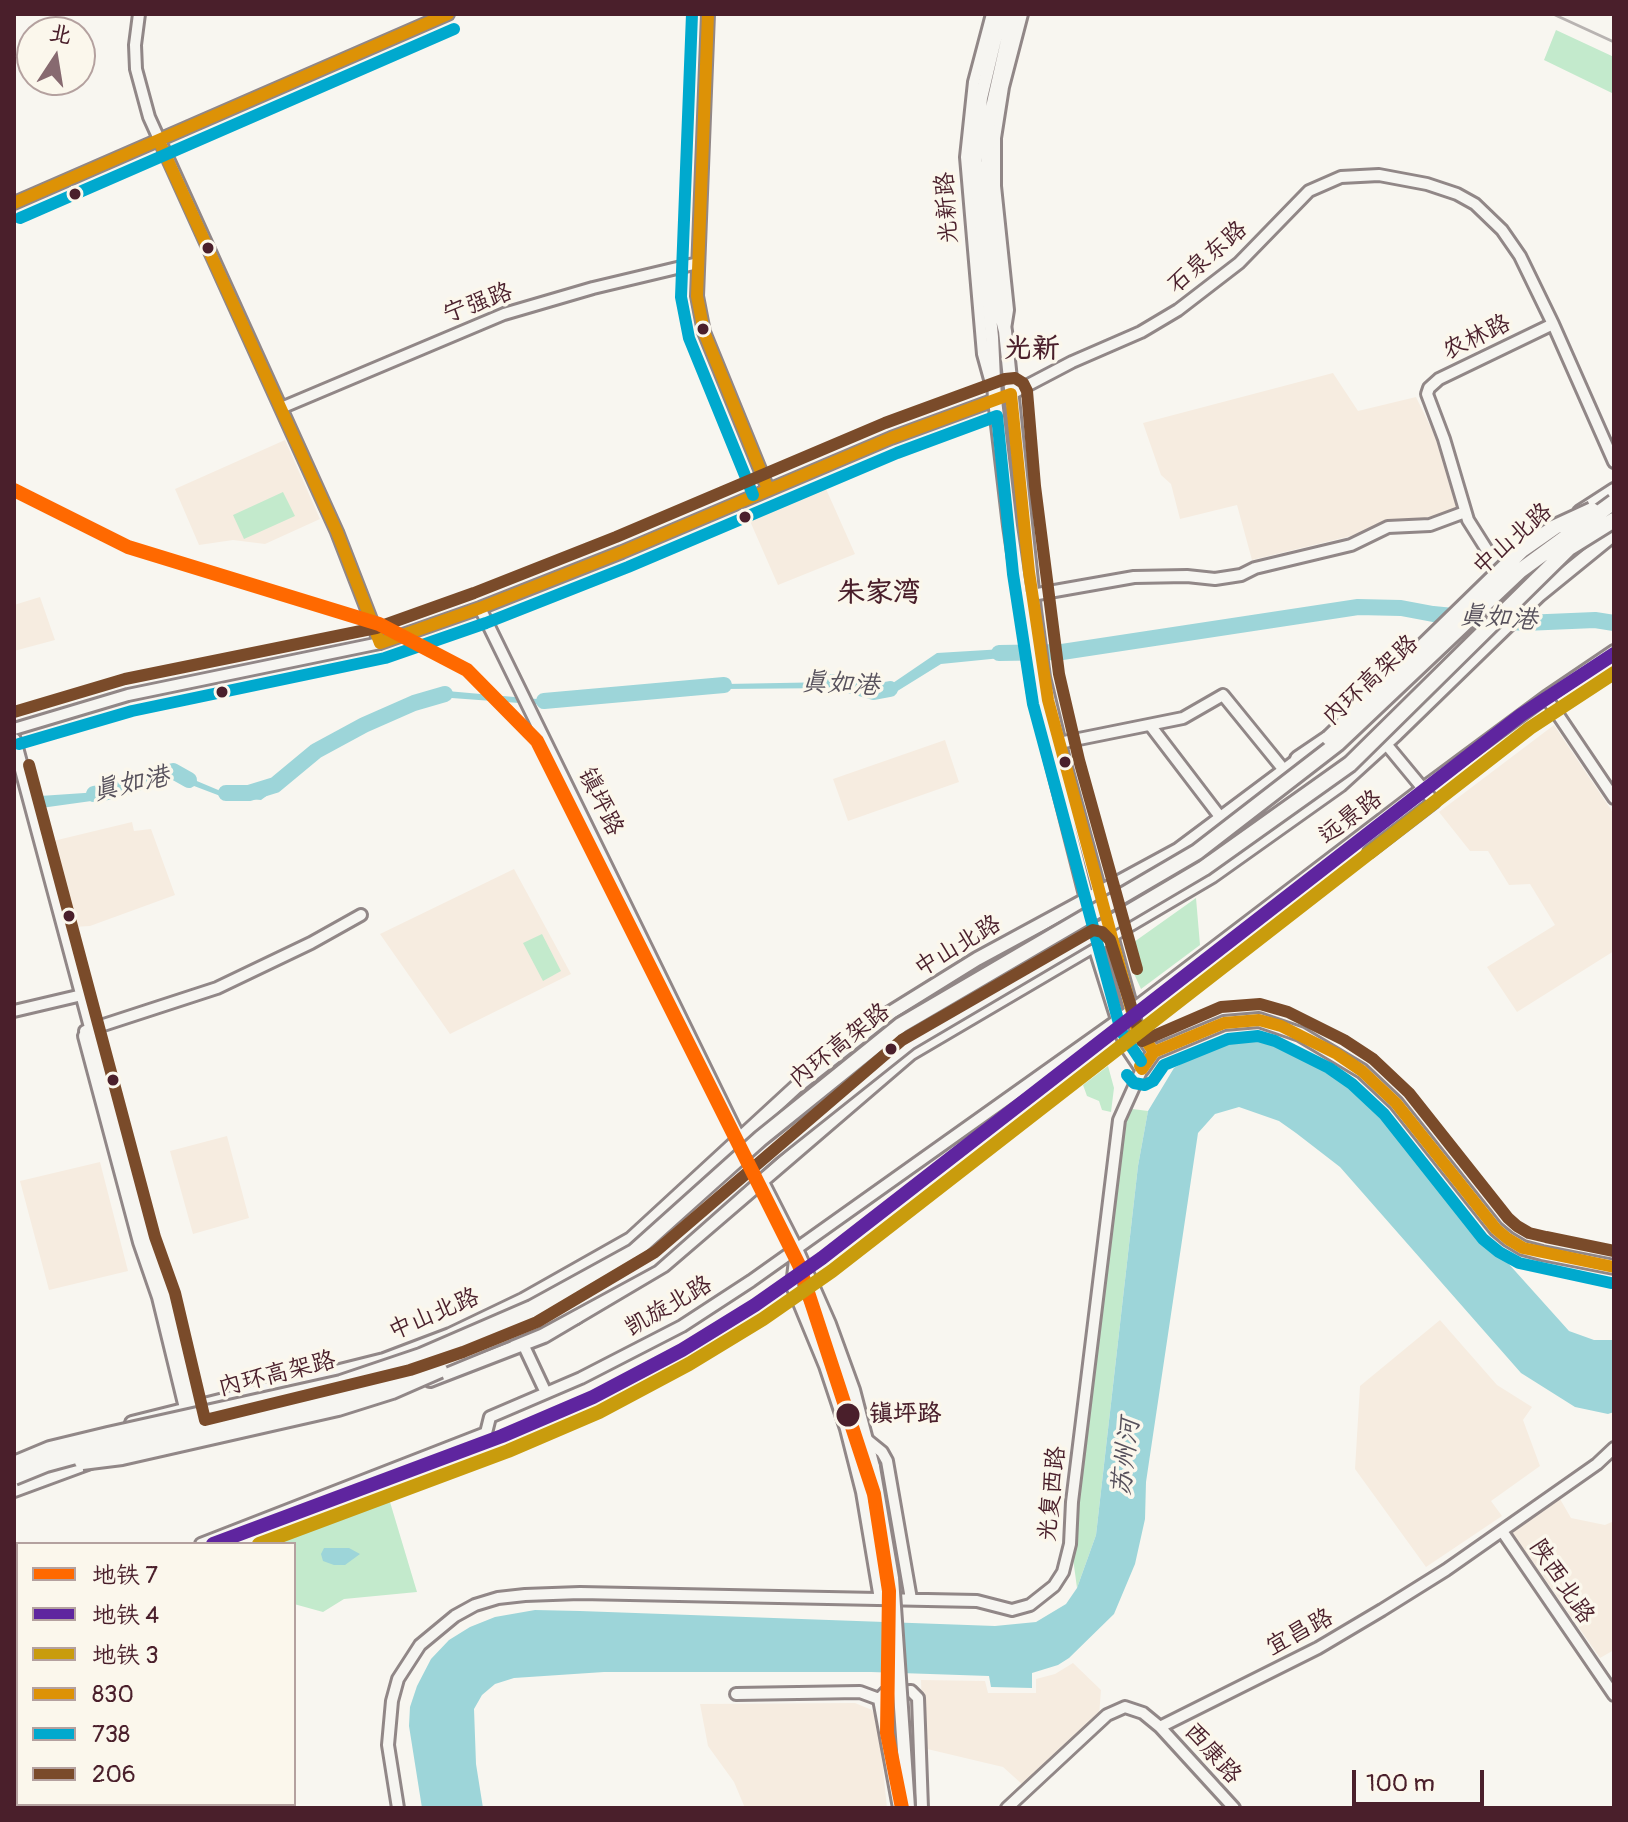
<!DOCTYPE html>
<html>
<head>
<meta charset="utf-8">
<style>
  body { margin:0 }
  #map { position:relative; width:1628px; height:1822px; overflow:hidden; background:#f8f6f0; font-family:Pangolin,"LXGW WenKai TC",sans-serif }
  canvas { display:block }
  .frame { position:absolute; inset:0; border:16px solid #4a1f2b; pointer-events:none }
  .legend { position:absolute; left:16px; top:1542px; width:280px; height:264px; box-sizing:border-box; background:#fbf7ec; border:2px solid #b4a19f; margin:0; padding:10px 14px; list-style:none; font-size:24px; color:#4a1f2b }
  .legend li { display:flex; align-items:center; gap:16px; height:40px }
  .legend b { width:40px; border:2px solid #b4a19f }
  .north { position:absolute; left:16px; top:16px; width:80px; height:80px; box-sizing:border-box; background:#fbf7ec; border:2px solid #b4a19f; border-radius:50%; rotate:12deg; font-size:22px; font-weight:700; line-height:32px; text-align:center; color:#4a1f2b }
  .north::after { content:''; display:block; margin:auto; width:28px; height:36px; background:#876a70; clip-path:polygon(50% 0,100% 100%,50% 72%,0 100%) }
  .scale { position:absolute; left:1352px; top:1770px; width:132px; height:36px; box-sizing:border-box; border:4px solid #4a1f2b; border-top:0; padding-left:10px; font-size:24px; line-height:28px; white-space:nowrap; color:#4a1f2b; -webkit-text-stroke:6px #fbf7ec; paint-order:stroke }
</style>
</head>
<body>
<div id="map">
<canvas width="1628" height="1822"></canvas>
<div class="frame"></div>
<ul class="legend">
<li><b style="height:10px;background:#ff6900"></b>地铁 7</li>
<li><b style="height:10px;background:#5f259f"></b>地铁 4</li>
<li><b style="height:10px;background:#c99c0d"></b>地铁 3</li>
<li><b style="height:10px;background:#dd9206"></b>830</li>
<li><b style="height:10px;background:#00a9ce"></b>738</li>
<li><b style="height:10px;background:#7a4b2a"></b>206</li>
</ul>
<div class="north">北</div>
<div class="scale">100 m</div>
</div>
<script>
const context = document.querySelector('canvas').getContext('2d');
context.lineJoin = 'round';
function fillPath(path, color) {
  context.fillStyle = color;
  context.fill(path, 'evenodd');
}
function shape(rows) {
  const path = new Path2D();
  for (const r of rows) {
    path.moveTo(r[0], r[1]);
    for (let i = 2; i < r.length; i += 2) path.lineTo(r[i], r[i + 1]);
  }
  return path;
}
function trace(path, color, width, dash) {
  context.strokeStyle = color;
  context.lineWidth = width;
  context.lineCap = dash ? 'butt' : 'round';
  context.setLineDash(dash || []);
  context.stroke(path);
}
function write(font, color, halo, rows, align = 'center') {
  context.font = font + ' Pangolin,"LXGW WenKai TC",sans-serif';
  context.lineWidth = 7;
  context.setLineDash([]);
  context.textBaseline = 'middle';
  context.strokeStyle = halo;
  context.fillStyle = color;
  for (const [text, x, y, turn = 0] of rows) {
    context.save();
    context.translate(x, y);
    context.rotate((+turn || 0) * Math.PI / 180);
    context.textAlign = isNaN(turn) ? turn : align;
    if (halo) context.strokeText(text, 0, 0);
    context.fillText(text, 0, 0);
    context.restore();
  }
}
fillPath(shape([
  [1333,373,1358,411,1416,397,1437,440,1458,510,1252,560,1237,505,1180,519,1171,484,1161,475,1143,423],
  [285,440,320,519,265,544,233,540,199,545,175,489],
  [822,480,855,554,778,585,746,512],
  [40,597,55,640,14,651,14,605],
  [1554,725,1614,814,1614,951,1517,1012,1487,967,1555,925,1530,884,1509,885,1488,851,1470,851,1439,812],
  [945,740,959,782,848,821,833,779],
  [132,822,134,831,151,829,175,895,90,926,74,927,49,842],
  [514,869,571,974,450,1034,380,934],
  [227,1136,249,1218,193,1234,170,1151],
  [100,1162,128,1271,49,1290,20,1181],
  [1440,1320,1497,1385,1532,1407,1523,1420,1540,1466,1491,1501,1502,1516,1426,1567,1355,1469,1360,1386],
  [1560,1499,1571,1518,1605,1525,1614,1521,1614,1650,1600,1658,1512,1532],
  [1073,1663,1101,1690,1099,1716,1023,1785,1003,1767,923,1748,921,1680,985,1681,988,1693,1036,1693,1036,1679,1055,1674],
  [855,1703,872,1710,878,1721,887,1808,745,1808,734,1782,708,1746,700,1704]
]), '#f6ece0');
fillPath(shape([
  [1556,30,1614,57,1614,94,1544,60],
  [283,492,295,516,244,539,233,515],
  [1196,898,1200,945,1141,989,1131,967,1130,953,1134,942],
  [542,934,561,971,543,981,523,943],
  [1108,1066,1114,1088,1111,1112,1102,1110,1099,1101,1087,1096,1083,1085],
  [1125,1108,1148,1111,1138,1166,1096,1535,1077,1588,1071,1543],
  [387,1492,417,1592,344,1599,323,1612,294,1604,294,1544,252,1544]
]), '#c3eacc');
fillPath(shape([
  [1020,648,1021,656,941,664,891,695,873,698,837,688,724,689,560,706,438,697,414,703,364,725,261,800,223,797,173,778,113,798,41,808,40,796,114,791,173,771,223,792,260,794,362,722,413,700,447,691,559,701,725,684,834,682,868,690,890,685,937,653],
  [1248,1039,1273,1041,1297,1049,1351,1083,1381,1109,1414,1145,1472,1223,1569,1331,1594,1340,1614,1340,1614,1412,1608,1414,1575,1407,1521,1373,1340,1167,1296,1133,1279,1121,1239,1107,1215,1114,1198,1133,1146,1482,1145,1519,1135,1564,1114,1614,1069,1658,1058,1665,1032,1673,1032,1688,991,1687,989,1676,871,1672,604,1672,514,1678,495,1684,482,1695,474,1709,476,1764,483,1808,422,1808,409,1726,410,1707,417,1686,431,1659,449,1640,470,1627,495,1617,535,1610,580,1611,995,1626,1036,1622,1066,1604,1077,1588,1096,1535,1138,1166,1148,1111,1174,1068,1211,1046],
  [324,1548,349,1548,360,1554,345,1565,334,1565,323,1561,321,1554]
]), '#9dd5d9');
trace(shape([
  [999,653,1062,652,1358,607,1401,608,1433,614,1524,623,1595,620,1614,623],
  [815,683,839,682,874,692,890,689],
  [544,701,724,685],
  [226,793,249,793,275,785,316,751,364,725,414,703,445,694],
  [94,794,114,791,173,771,189,780]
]), '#9dd5d9', 16);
const minor = shape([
  [139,14,135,45,136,69,149,117,337,532,380,643],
  [708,14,697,296,704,332,768,489],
  [14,203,448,14],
  [1005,329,1008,310,995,186,995,138,1003,87,1022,14],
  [991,383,983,354,966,157,974,82,992,14],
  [281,408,504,314,593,288,698,263],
  [1504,577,1468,520,1444,439,1427,394,1429,388,1439,379,1553,324],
  [1032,595,1134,577,1187,576,1215,579,1241,575,1255,568,1351,545,1388,527,1430,525,1465,512],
  [480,608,740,1139],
  [1546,697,1614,798],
  [1150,725,1221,818],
  [14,729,128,695,380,643,480,608,622,552,891,438,1011,394,1072,362,1141,332,1178,310,1239,263,1309,191,1341,177,1379,175,1427,184,1457,194,1475,204,1502,230,1520,256,1553,324,1614,462],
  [1059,743,1183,718,1223,695,1284,770],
  [1369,852,1434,802,1386,744],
  [14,1011,82,995],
  [85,1031,217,988,311,943,361,915],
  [796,1251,792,1286,825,1366,846,1429,862,1492,880,1599],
  [523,1344,546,1393],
  [866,1439,882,1452,887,1461,911,1599],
  [1502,1531,1614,1695],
  [201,1544,486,1433,490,1417,581,1378,682,1326,751,1281,1132,1010,1423,788,1546,697,1614,651],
  [14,1620,18,1619],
  [736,1694,860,1692,879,1699,899,1808],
  [879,1699,886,1692,911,1691,918,1698,922,1808],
  [1160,1727,1318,1648,1382,1610,1446,1570,1597,1464,1614,1448],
  [398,1808,388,1745,392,1701,398,1679,420,1645,455,1616,475,1605,498,1598,525,1595,580,1593,977,1601,1012,1610,1030,1605,1054,1586,1063,1572,1070,1544,1072,1502,1119,1120,1142,1069],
  [1007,1808,1107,1715,1125,1707,1143,1713,1160,1727,1234,1808]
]);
const major = shape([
  [1001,14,981,98,975,161,992,337,995,400,1010,526,1035,694,1087,899,1095,946,1126,1045,1142,1069,1154,1052,1224,1023,1259,1020,1300,1034,1362,1071,1396,1103,1496,1229,1508,1239,1523,1248,1542,1253,1614,1267],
  [1013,14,989,121,986,187,1000,312,1005,331,1034,610,1043,677,1064,764,1136,1027,1154,1052],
  [1580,512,1614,490],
  [1509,572,1543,541],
  [14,740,143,1221,169,1294,198,1410],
  [85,1036,140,1242,159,1297,188,1416],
  [743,1145,796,1249,829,1324,853,1390,873,1467],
  [430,1380,544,1336,664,1265,911,1053,1212,876,1340,785,1396,734,1539,595,1614,534],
  [132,1423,384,1360,450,1335,523,1300,631,1239,796,1087,890,1013,977,959,1178,850,1305,755],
  [14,1490,90,1462]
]);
const highway = shape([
  [1298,759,1329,738],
  [516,1338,576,1316]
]);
trace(minor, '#918787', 16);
trace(major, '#918787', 18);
trace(highway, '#918787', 20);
trace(minor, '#f6f5f1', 10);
trace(major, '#f6f5f1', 12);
trace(highway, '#f6f5f1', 14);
trace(shape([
  [1553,14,1614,42]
]), '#b8b3b1', 3);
const majorBridge = shape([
  [873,1467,892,1578,908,1808]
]);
const highwayBridge = shape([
  [1329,738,1522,550,1555,527,1592,510],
  [82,1462,122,1457,338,1408,392,1391,440,1370],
  [14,1464,50,1449,108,1435,341,1383,421,1356,532,1308,634,1252,761,1138,901,1025,1197,852,1338,743,1521,570,1614,502],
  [14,1477,46,1464,116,1445,347,1393,424,1367,536,1321,650,1259,771,1152,909,1042,1204,868,1350,764,1569,548,1614,520]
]);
trace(majorBridge, '#918787', 18, []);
trace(highwayBridge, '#918787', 20, []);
trace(majorBridge, '#f6f5f1', 12);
trace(highwayBridge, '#f6f5f1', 14);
trace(shape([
  [708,14,697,296,704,332,768,489],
  [159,141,337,532,380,643,480,608,622,552,891,438,1011,394,1029,572,1048,700,1136,1027,1154,1052],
  [14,203,448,14],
  [1140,1066,1142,1069,1154,1052,1224,1023,1259,1020,1281,1026,1337,1054,1362,1071,1396,1103,1496,1229,1508,1239,1523,1248,1614,1267]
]), '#dd9206', 12);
trace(shape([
  [692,14,681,297,689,338,753,495],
  [20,218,454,29],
  [19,744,132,711,385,658,486,623,628,567,897,453,997,416,1013,574,1033,704,1121,1031,1141,1061],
  [1127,1075,1134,1083,1145,1085,1153,1081,1164,1065,1228,1039,1258,1036,1275,1041,1329,1068,1352,1084,1384,1114,1483,1239,1499,1252,1519,1263,1611,1283]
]), '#00a9ce', 12);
trace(shape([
  [14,712,125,679,376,628,474,593,616,537,885,423,1005,379,1015,378,1023,383,1027,391,1035,486,1059,674,1079,760,1137,969],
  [29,765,155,1237,175,1293,205,1420,410,1370,463,1352,537,1322,655,1252,902,1040,1093,930,1102,932,1110,940,1142,1041,1221,1007,1260,1004,1288,1012,1344,1040,1373,1059,1409,1093,1508,1218,1517,1226,1529,1233,1546,1237,1614,1251]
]), '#7a4b2a', 12);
trace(shape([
  [14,490,128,547,379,624,467,670,537,741,799,1265,874,1494,889,1591,887,1733,902,1808]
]), '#ff6900', 14);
trace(shape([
  [213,1544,502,1436,593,1397,682,1350,755,1305,822,1258,1521,715,1614,654]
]), '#5f259f', 14);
trace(shape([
  [259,1544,508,1451,599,1412,689,1364,763,1319,832,1271,1530,728,1614,673]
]), '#c99c0d', 14);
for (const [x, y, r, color] of [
  [75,194,7,"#4a1f2b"],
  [208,248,7,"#4a1f2b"],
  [703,329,7,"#4a1f2b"],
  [745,517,7,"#4a1f2b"],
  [222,692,7,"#4a1f2b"],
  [1065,762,7,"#4a1f2b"],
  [69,916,7,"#4a1f2b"],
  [891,1049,7,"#4a1f2b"],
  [113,1080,7,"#4a1f2b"],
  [848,1415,13,"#4a1f2b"]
]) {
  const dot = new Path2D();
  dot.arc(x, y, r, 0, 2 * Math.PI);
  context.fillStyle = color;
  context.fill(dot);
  trace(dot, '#fbf7ec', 3);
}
write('24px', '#4a1f2b', '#fbf7ec', [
  ["光新路",948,208,-94],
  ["石泉东路",1208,258,-41],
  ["宁强路",478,304,-20],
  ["农林路",1477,338,-26],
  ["中山北路",1513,540,-41],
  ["内环高架路",1371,681,-43],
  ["镇坪路",600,802,64],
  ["远景路",1351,818,-37],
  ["中山北路",958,947,-31],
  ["内环高架路",840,1046,-38],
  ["凯旋北路",669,1307,-30],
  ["中山北路",434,1315,-23],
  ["内环高架路",277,1375,-14],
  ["光复西路",1053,1494,-84],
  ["陕西北路",1561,1582,56],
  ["宜昌路",1300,1633,-28],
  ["西康路",1212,1754,48]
]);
write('bold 24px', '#4a1f2b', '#fbf7ec', [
  ["镇坪路",869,1415]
], 'left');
write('italic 26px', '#57515c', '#fbf7ec', [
  ["真如港",1498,619,4],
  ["真如港",840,685,3],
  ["真如港",131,785,-12],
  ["苏州河",1127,1457,-83]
]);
write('bold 28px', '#4a1f2b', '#fbf7ec', [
  ["光新",1032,350],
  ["朱家湾",879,594]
]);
</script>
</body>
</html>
